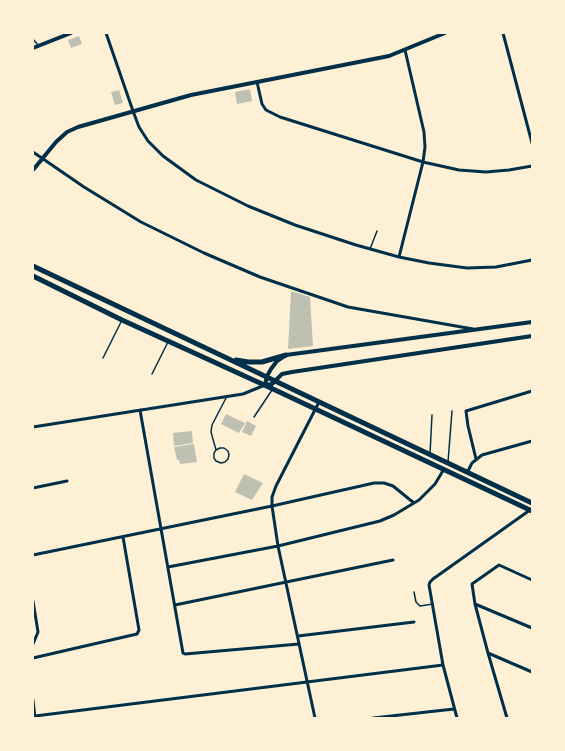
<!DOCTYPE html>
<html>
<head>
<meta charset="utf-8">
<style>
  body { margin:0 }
  #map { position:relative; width:565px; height:751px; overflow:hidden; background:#fdf0d5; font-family:"Titillium Web",sans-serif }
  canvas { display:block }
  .frame { position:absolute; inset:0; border:34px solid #fdf0d5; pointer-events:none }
</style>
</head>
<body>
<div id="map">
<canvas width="565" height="751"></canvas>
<div class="frame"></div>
</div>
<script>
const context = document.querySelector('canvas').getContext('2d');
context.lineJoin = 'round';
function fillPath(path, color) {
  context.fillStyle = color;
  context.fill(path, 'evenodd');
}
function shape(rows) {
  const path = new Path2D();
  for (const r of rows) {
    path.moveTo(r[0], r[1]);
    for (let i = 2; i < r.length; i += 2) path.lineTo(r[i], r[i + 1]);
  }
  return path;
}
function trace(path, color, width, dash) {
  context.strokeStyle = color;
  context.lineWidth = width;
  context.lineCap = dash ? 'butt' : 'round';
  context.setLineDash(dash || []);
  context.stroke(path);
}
fillPath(shape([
  [79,36,82,44,71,48,68,40],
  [250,89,252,101,237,104,235,92],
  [119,90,123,103,115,105,111,92],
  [291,291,310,297,313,346,288,349],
  [226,414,245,423,239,433,221,424],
  [247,421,256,426,251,436,242,432],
  [192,431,193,443,174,446,173,433],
  [194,444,197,462,180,464,179,460,177,460,174,447],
  [244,474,263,483,252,500,235,492]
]), '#bec0b2');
trace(shape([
  [33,39,38,45],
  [370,249,377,231],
  [103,358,121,322],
  [152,374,168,342],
  [254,417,272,390],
  [216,450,220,448,224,448,228,451,229,455,228,459,225,462,221,463,216,461,214,458,214,453,216,450,211,432,212,425,226,398],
  [430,454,432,415],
  [448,462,452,411],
  [414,592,416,602,420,606,433,604]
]), '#003049', 1.5);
trace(shape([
  [106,33,133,111,139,127,148,141,163,156,196,180,248,206,295,225,356,245,399,257,429,263,467,268,496,267,532,260],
  [503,33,532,143],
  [257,82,262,104,266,110,280,117,423,162,459,170,486,172,509,170,532,166],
  [33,152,84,187,141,222,204,253,260,277,348,307,473,329],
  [399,257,423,162,425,147,424,132,405,50],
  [140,410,183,653,185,654,299,644],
  [33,427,243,394,265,385],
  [476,459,468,426,466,411,532,391],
  [468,471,472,463,482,455,532,441],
  [33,488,67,481],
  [33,555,272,506,374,483,384,483,393,486,414,503],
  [168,567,278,546,380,521,394,515,419,500,435,484,444,469],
  [33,601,38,632,33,644],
  [475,604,532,628],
  [175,605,393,560],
  [298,636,414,622],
  [488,653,532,672],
  [33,658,137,634,139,630,123,537],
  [33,700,35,718],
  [35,716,443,665],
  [315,718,278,546,272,506,272,497,276,486,319,402],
  [373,718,454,709],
  [457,718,443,665,429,585,430,582,433,579,530,510],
  [507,718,488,653,475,604,472,584,499,565,532,580]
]), '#003049', 3);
trace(shape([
  [33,48,71,33],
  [33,170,56,142,67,132,78,127,191,95,389,56,445,33],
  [532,322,286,355,277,361,271,369,267,376,265,385,272,384,282,374,292,372,532,336]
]), '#003049', 4);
trace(shape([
  [33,266,532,503],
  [33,276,122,320,273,389,532,511],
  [236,360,248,362,262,362,286,355]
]), '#003049', 5);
</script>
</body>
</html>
